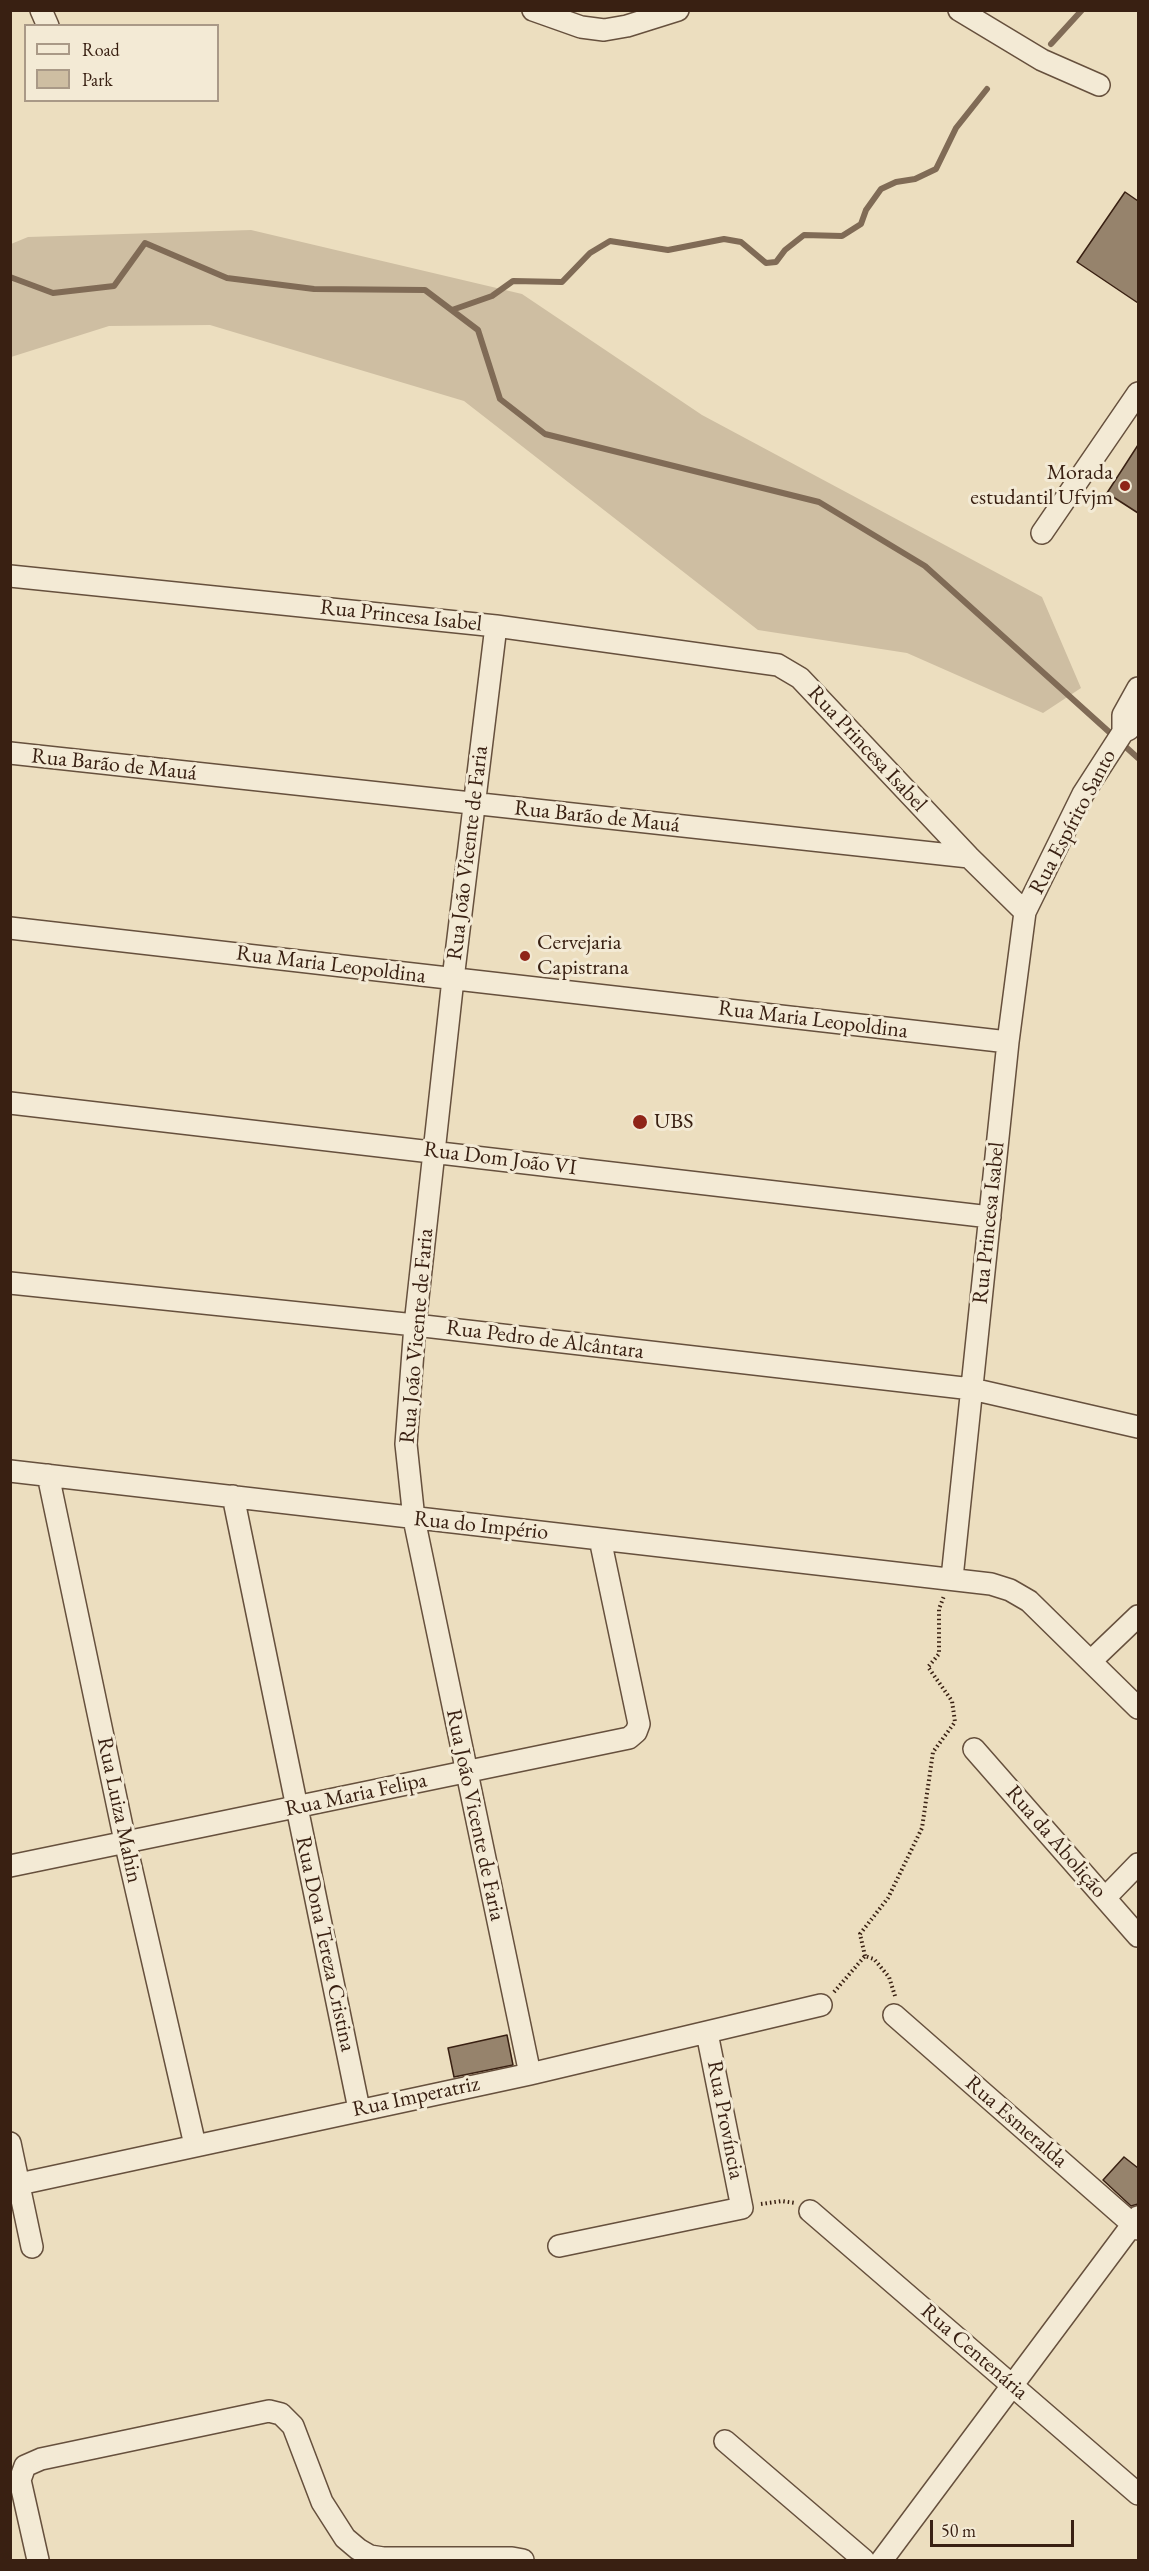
<!DOCTYPE html>
<html>
<head>
<meta charset="utf-8">
<style>
  body { margin:0 }
  #map { position:relative; width:1149px; height:2571px; overflow:hidden; background:#ecdebf; font-family:"EB Garamond",serif }
  canvas { display:block }
  .frame { position:absolute; inset:0; border:12px solid #392012; pointer-events:none }
  .legend { position:absolute; left:24px; top:24px; width:195px; height:78px; box-sizing:border-box; background:#f3ead5; border:2px solid #a99987; margin:0; padding:8px 10px; list-style:none; font-size:18px; color:#392012 }
  .legend li { display:flex; align-items:center; gap:12px; height:30px }
  .legend b { width:30px; border:2px solid #a99987 }
  .scale { position:absolute; left:930px; top:2520px; width:144px; height:27px; box-sizing:border-box; border:3px solid #392012; border-top:0; padding-left:8px; font-size:18px; line-height:21px; white-space:nowrap; color:#392012; -webkit-text-stroke:4px #f3ead5; paint-order:stroke }
</style>
</head>
<body>
<div id="map">
<canvas width="1149" height="2571"></canvas>
<div class="frame"></div>
<ul class="legend">
<li><b style="height:8px;background:#f3ead5"></b>Road</li>
<li><b style="height:16px;background:#cebea2"></b>Park</li>
</ul>
<div class="scale">50 m</div>
</div>
<script>
const context = document.querySelector('canvas').getContext('2d');
context.lineJoin = 'round';
function fillPath(path, color) {
  context.fillStyle = color;
  context.fill(path, 'evenodd');
}
function shape(rows) {
  const path = new Path2D();
  for (const r of rows) {
    path.moveTo(r[0], r[1]);
    for (let i = 2; i < r.length; i += 2) path.lineTo(r[i], r[i + 1]);
  }
  return path;
}
function trace(path, color, width, dash) {
  context.strokeStyle = color;
  context.lineWidth = width;
  context.lineCap = dash ? 'butt' : 'round';
  context.setLineDash(dash || []);
  context.stroke(path);
}
function write(font, color, halo, rows, align = 'center') {
  context.font = font + ' "EB Garamond",serif';
  context.lineWidth = 6;
  context.setLineDash([]);
  context.textBaseline = 'middle';
  context.strokeStyle = halo;
  context.fillStyle = color;
  for (const [text, x, y, turn = 0] of rows) {
    context.save();
    context.translate(x, y);
    context.rotate((+turn || 0) * Math.PI / 180);
    context.textAlign = isNaN(turn) ? turn : align;
    if (halo) context.strokeText(text, 0, 0);
    context.fillText(text, 0, 0);
    context.restore();
  }
}
fillPath(shape([
  [251,230,522,294,702,415,1042,597,1081,688,1043,713,907,653,758,630,464,401,210,325,109,326,11,357,11,244,28,237]
]), '#cebea2');
trace(shape([
  [1051,44,1082,10],
  [10,277,53,293,114,286,145,243,227,278,314,289,425,290,478,330,500,399,545,434,819,502,925,566,1138,758],
  [452,310,492,296,513,281,562,282,590,253,610,241,668,250,724,239,741,242,766,263,776,262,785,250,804,235,842,236,861,224,866,210,881,189,896,182,915,179,936,169,956,128,987,89]
]), '#806b56', 6);
const building = shape([
  [1125,192,1138,201,1138,303,1077,262,1125,192],
  [1138,445,1138,513,1107,493,1138,445],
  [507,2035,513,2065,454,2077,448,2048,507,2035],
  [1124,2157,1138,2168,1138,2204,1131,2206,1103,2180,1124,2157]
]);
fillPath(building, '#96836c');
trace(building, '#392012', 1.5);
const minor = shape([
  [41,10,48,26],
  [533,10,581,27,604,30,627,26,678,10],
  [959,10,1042,60,1099,85],
  [1042,533,1138,393],
  [10,576,496,626,778,665,800,678,969,857,1025,912,1008,1042,952,1578],
  [496,626,453,979,415,1325,406,1444,414,1519,530,2074],
  [1123,731,1123,715,1138,688],
  [10,753,969,857],
  [1025,912,1083,794,1123,732,1129,729,1138,716],
  [10,928,1008,1042],
  [10,1103,990,1217],
  [10,1283,415,1325,972,1389,1138,1427],
  [10,1471,991,1584,1010,1590,1029,1601,1138,1708],
  [48,1475,125,1841,195,2145],
  [233,1496,359,2109],
  [1092,1660,1138,1616],
  [974,1749,1138,1936],
  [10,1866,629,1738,636,1732,639,1724,600,1539],
  [1105,1898,1138,1864],
  [894,2015,1138,2229],
  [10,2143,32,2247],
  [10,2186,530,2074,821,2005],
  [810,2211,1138,2494],
  [559,2246,742,2208,707,2033],
  [725,2441,864,2560],
  [38,2560,20,2480,25,2466,41,2459,269,2411,281,2414,293,2426,322,2502,345,2538,358,2549,370,2556,383,2558,512,2558,523,2560],
  [882,2560,1138,2217]
]);
trace(minor, '#66503d', 24);
trace(shape([
  [865,1956,860,1934,888,1898,922,1828,933,1752,955,1722,952,1701,928,1667,939,1654,939,1609,944,1596],
  [834,1992,865,1956,874,1959,889,1977,895,1996],
  [761,2204,782,2201,795,2203]
]), '#392012', 4, [1.5, 3]);
trace(minor, '#f3ead5', 21);
for (const [x, y, r, color] of [
  [1125,486,6,"#8f2418"],
  [525,956,6,"#8f2418"],
  [640,1122,8,"#8f2418"]
]) {
  const dot = new Path2D();
  dot.arc(x, y, r, 0, 2 * Math.PI);
  context.fillStyle = color;
  context.fill(dot);
  trace(dot, '#f3ead5', 2);
}
write('22px', '#392012', '#f3ead5', [
  ["Morada",1113,473,"right"],
  ["estudantil Ufvjm",1113,498,"right"],
  ["Cervejaria",537,943],
  ["Capistrana",537,968],
  ["UBS",654,1122]
], 'left');
write('22px', '#392012', '#f3ead5', [
  ["Rua Princesa Isabel",401,616,6],
  ["Rua Princesa Isabel",867,749,47],
  ["Rua Barão de Mauá",114,765,6],
  ["Rua Barão de Mauá",597,817,6],
  ["Rua Espírito Santo",1073,822,-62],
  ["Rua João Vicente de Faria",468,853,-83],
  ["Rua Maria Leopoldina",331,965,7],
  ["Rua Maria Leopoldina",813,1020,7],
  ["Rua Dom João VI",500,1159,7],
  ["Rua Princesa Isabel",989,1223,-84],
  ["Rua João Vicente de Faria",417,1336,-85],
  ["Rua Pedro de Alcântara",545,1340,7],
  ["Rua do Império",481,1526,6],
  ["Rua Maria Felipa",356,1795,-12],
  ["Rua Luiza Mahin",119,1810,78],
  ["Rua João Vicente de Faria",475,1815,78],
  ["Rua da Abolição",1056,1842,49],
  ["Rua Dona Tereza Cristina",325,1944,78],
  ["Rua Imperatriz",416,2097,-12],
  ["Rua Província",725,2120,79],
  ["Rua Esmeralda",1016,2122,41],
  ["Rua Centenária",974,2352,41]
]);
</script>
</body>
</html>
